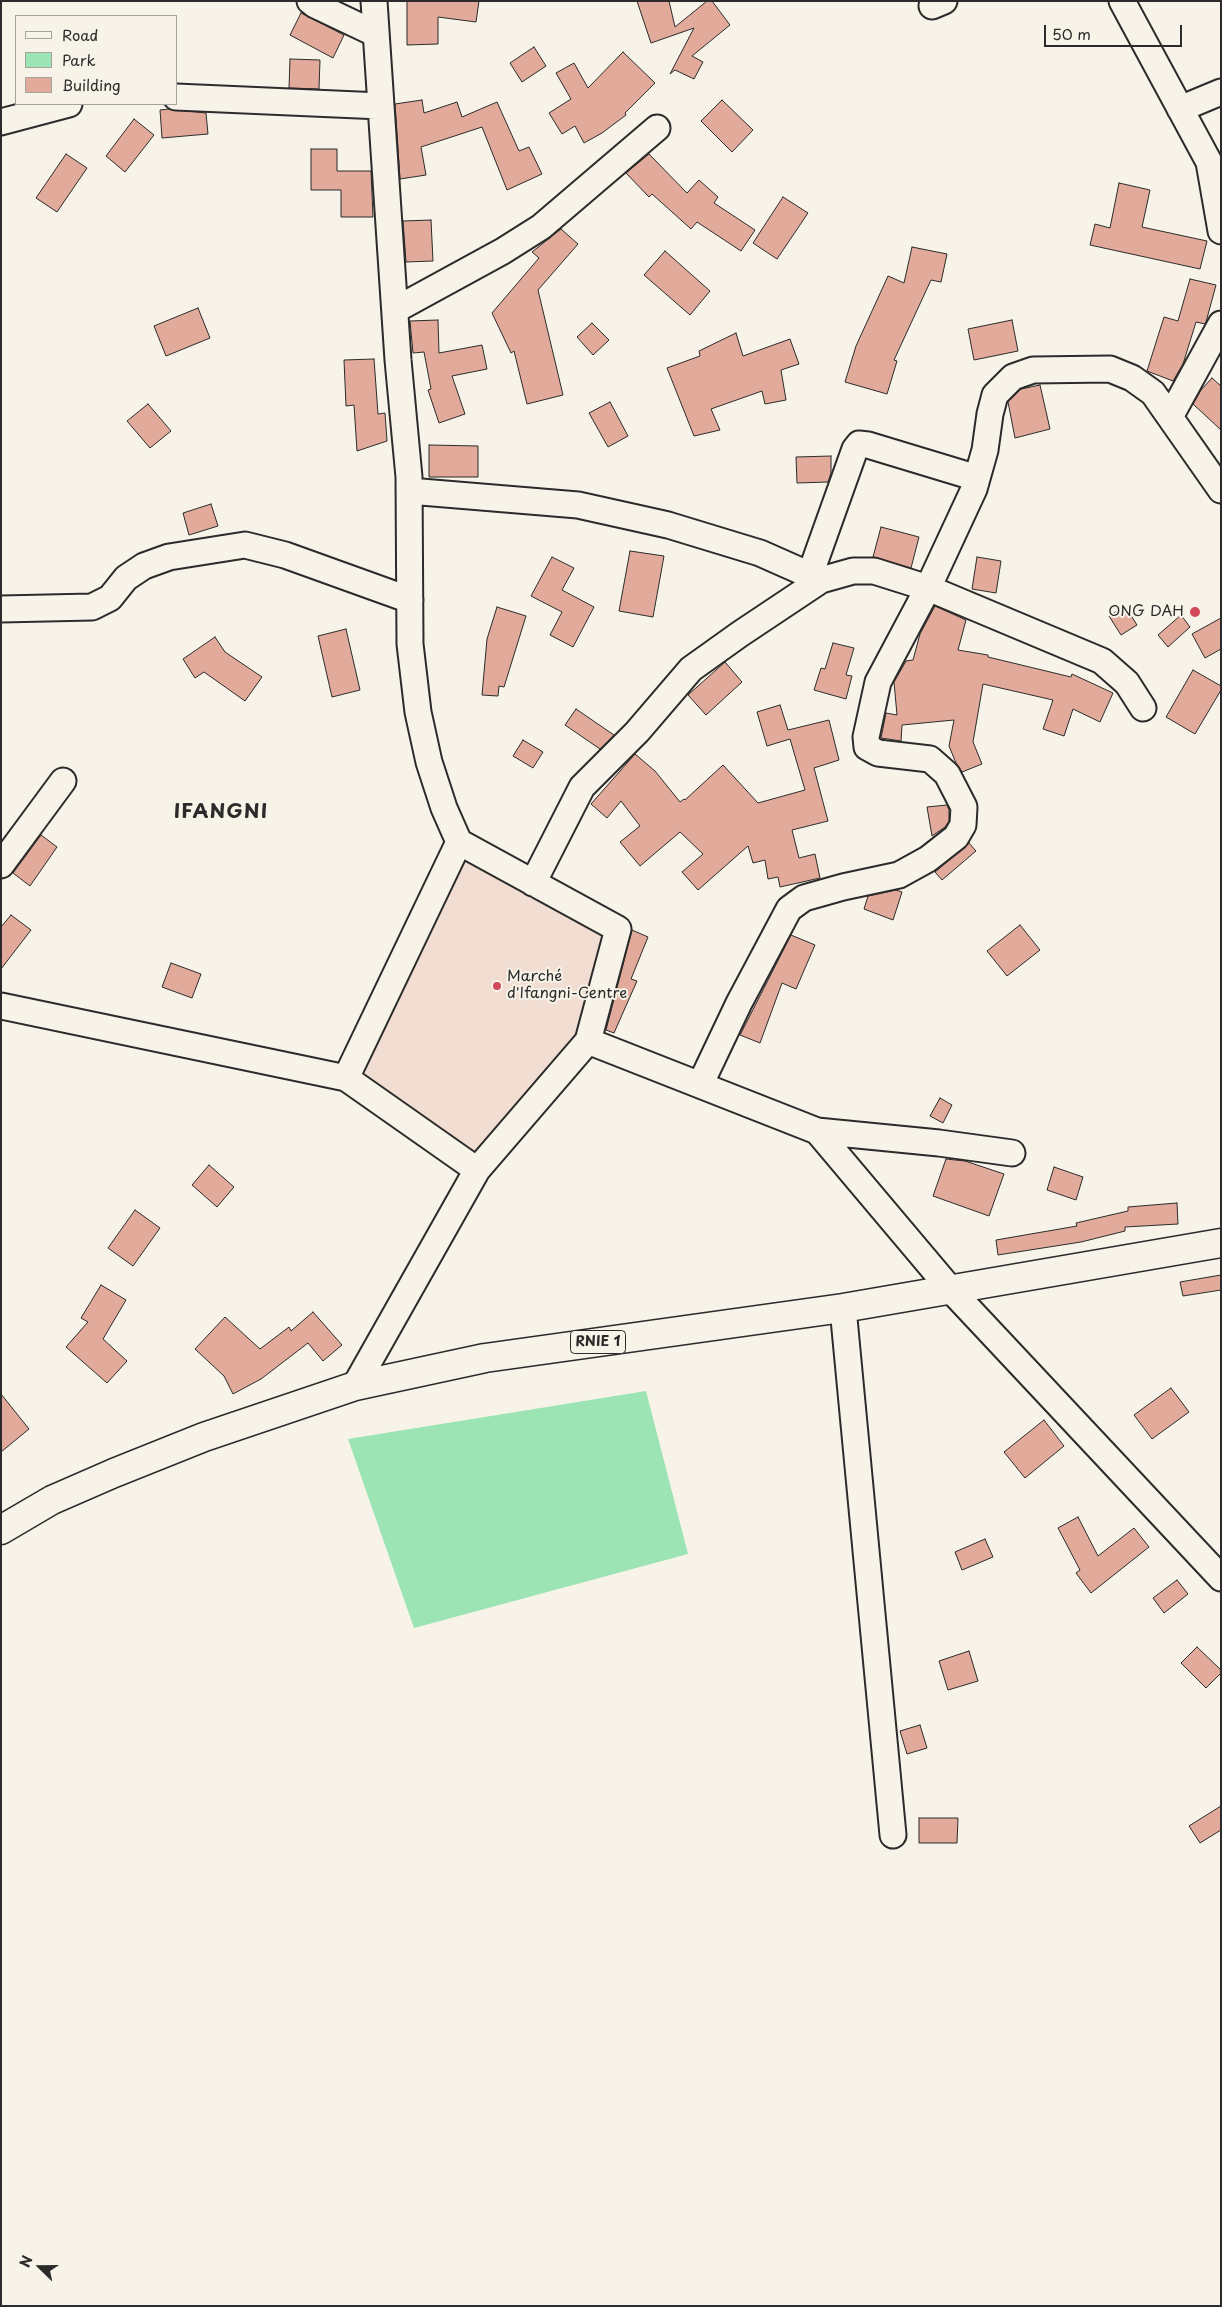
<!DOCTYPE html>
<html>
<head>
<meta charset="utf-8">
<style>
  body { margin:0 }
  #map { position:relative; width:1222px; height:2307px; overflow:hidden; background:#f7f3e8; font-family:"Playpen Sans",sans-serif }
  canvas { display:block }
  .frame { position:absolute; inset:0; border:2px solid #2b2b2b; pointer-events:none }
  .legend { position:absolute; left:15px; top:15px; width:162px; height:90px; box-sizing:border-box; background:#f7f3e8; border:1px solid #a5a39c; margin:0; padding:6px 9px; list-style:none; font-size:15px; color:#2b2b2b }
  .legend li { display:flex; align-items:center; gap:10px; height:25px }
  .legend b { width:25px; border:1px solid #a5a39c }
  .north { position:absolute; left:15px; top:2242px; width:50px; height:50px; -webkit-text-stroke:4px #f7f3e8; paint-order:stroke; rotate:292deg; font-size:14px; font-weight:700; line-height:20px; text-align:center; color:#2b2b2b }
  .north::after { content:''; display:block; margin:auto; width:18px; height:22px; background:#2b2b2b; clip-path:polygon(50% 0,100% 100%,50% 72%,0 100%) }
  .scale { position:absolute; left:1044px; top:25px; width:138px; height:22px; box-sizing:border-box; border:2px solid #2b2b2b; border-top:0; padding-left:6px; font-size:15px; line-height:18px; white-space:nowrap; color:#2b2b2b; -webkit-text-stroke:4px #f7f3e8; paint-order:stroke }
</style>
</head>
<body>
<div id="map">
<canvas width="1222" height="2307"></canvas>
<div class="frame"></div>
<ul class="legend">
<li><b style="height:6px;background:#f7f3e8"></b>Road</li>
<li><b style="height:14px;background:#9ce4b3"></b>Park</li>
<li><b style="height:14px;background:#e2aa9a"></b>Building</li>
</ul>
<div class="north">N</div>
<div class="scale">50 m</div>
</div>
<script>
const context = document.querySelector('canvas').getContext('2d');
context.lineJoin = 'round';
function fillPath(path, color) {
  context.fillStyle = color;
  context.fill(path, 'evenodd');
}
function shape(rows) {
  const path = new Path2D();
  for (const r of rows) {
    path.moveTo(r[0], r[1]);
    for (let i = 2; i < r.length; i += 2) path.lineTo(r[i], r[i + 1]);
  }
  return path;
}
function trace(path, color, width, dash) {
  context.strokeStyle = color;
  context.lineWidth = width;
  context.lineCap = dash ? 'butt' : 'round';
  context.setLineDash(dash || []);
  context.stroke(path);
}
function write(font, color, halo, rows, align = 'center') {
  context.font = font + ' "Playpen Sans",sans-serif';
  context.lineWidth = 4;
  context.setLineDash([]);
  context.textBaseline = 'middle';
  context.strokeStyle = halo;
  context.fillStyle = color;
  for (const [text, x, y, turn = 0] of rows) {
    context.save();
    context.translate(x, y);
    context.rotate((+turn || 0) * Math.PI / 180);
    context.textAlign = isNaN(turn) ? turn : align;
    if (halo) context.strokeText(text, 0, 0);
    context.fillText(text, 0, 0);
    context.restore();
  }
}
fillPath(shape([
  [463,852,609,932,581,1040,477,1162,356,1074]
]), '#f1ddd1');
fillPath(shape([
  [646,1391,688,1554,414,1628,348,1439]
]), '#9ce4b3');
const building = shape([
  [407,1,479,1,476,22,438,17,438,44,407,45,407,1],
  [637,1,669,1,675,27,707,1,712,1,730,25,692,56,703,62,694,79,675,70,670,74,694,28,651,43,637,1],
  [301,13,344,35,333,58,290,35,301,13],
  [534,47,546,66,522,82,510,63,534,47],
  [623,52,655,83,625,113,626,115,602,133,584,143,575,126,562,134,549,113,571,99,556,73,574,63,588,88,623,52],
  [290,59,320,60,319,89,289,88,290,59],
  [422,100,424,113,457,102,462,117,497,102,519,151,529,147,542,174,507,190,482,127,421,147,426,175,400,179,395,104,422,100],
  [722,100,753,130,732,152,701,121,722,100],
  [169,109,206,113,208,134,162,138,160,110,169,109],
  [134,119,154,135,125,172,106,156,134,119],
  [311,149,337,149,337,171,371,171,373,217,341,217,341,190,311,190,311,149],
  [66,154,87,168,57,212,36,198,66,154],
  [649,154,687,193,699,180,718,197,714,203,755,230,741,251,697,222,691,229,652,194,649,197,626,173,649,154],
  [1119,183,1150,190,1142,227,1207,241,1200,269,1090,245,1095,224,1110,228,1119,183],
  [783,197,808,213,777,259,753,243,783,197],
  [431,220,433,261,406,262,403,221,431,220],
  [561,229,578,244,538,290,563,395,527,404,514,351,511,353,492,313,539,258,532,252,561,229],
  [912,247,947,254,941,282,931,280,894,360,897,361,887,394,845,382,856,346,888,276,904,283,912,247],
  [665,251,710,291,690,315,644,275,665,251],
  [1190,279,1216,285,1206,322,1205,324,1196,322,1183,364,1173,381,1147,371,1164,317,1178,321,1190,279],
  [198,308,210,338,166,356,154,326,198,308],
  [438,320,439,353,482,345,487,369,452,376,465,414,439,423,428,390,431,389,424,352,413,353,410,321,438,320],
  [1012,320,1018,351,974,360,968,329,1012,320],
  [592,323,609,340,593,355,577,337,592,323],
  [736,333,743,356,790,339,799,364,781,370,786,400,765,404,762,391,711,409,720,430,694,436,667,368,700,356,699,351,736,333],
  [374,359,378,414,385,413,387,441,357,451,354,405,346,406,344,360,374,359],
  [1212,378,1221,386,1221,430,1193,404,1201,390,1212,378],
  [1040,385,1050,429,1015,438,1008,402,1021,389,1040,385],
  [610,402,628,436,608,447,589,413,610,402],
  [148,404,171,431,150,448,127,421,148,404],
  [429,445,478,446,478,477,429,477,429,445],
  [831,456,831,473,828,482,797,483,796,457,831,456],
  [211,504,218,526,189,535,183,513,211,504],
  [881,527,919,537,911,568,873,557,881,527],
  [630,551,664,556,653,617,619,611,630,551],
  [552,557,574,568,562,590,594,607,573,647,550,635,562,612,531,596,552,557],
  [977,557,1001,561,996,593,972,589,977,557],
  [935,606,966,620,958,650,988,655,988,657,1071,677,1072,674,1113,693,1100,722,1073,709,1064,736,1043,729,1053,700,983,684,973,742,982,764,962,772,956,763,949,746,954,720,902,725,901,741,881,738,886,713,897,715,894,682,906,661,913,660,920,634,935,606],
  [1125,606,1137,625,1121,635,1109,616,1125,606],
  [497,607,526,616,504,687,499,686,498,696,482,695,487,639,497,607],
  [1181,615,1190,627,1168,647,1158,635,1181,615],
  [1221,618,1221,649,1205,658,1192,634,1221,618],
  [346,629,360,690,332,697,318,636,346,629],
  [215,637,225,652,262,677,245,701,204,672,195,678,183,659,215,637],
  [833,643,854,648,846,675,852,676,846,699,814,690,821,668,825,669,833,643],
  [725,662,742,682,706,715,688,695,725,662],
  [1193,670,1221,686,1221,690,1195,734,1166,717,1193,670],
  [780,705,788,730,829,720,839,760,814,768,828,821,792,830,799,858,815,854,820,878,780,887,778,877,768,879,765,860,753,863,748,846,698,890,682,872,703,854,680,832,640,866,620,842,640,826,621,801,607,818,591,804,635,754,655,771,680,802,684,799,685,800,723,765,758,803,805,790,790,739,767,746,757,712,780,705],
  [576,709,614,735,600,749,565,725,576,709],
  [523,740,543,752,533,768,513,756,523,740],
  [947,805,949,810,949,821,945,827,932,836,927,807,947,805],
  [41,835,57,847,30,886,13,873,41,835],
  [969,843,976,851,942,880,935,872,969,843],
  [896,890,902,892,893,920,864,909,868,896,896,890],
  [11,915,31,930,1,969,1,927,11,915],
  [1020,925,1040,950,1007,976,987,951,1020,925],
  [632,930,648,937,631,979,637,981,614,1033,606,1030,632,930],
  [791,935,815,945,796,989,782,983,760,1043,740,1035,791,935],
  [171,963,201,974,192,998,162,987,171,963],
  [940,1098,952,1105,943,1123,930,1116,940,1098],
  [946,1159,965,1161,1004,1174,989,1216,933,1196,946,1159],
  [209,1165,234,1187,217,1207,192,1185,209,1165],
  [1054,1167,1083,1177,1076,1200,1047,1190,1054,1167],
  [1177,1203,1178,1224,1125,1227,1125,1231,1081,1242,998,1255,996,1240,1077,1226,1076,1223,1128,1211,1128,1207,1177,1203],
  [135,1210,160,1228,133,1266,108,1248,135,1210],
  [1221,1275,1221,1290,1183,1296,1180,1282,1221,1275],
  [101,1285,126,1300,103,1339,127,1361,107,1383,66,1347,88,1322,81,1318,101,1285],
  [313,1312,342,1345,323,1361,308,1343,261,1379,233,1394,224,1376,195,1349,225,1317,260,1349,289,1327,291,1331,313,1312],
  [1171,1388,1189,1412,1152,1439,1134,1415,1171,1388],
  [1,1394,29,1429,1,1452,1,1394],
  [1044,1420,1064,1446,1025,1478,1004,1452,1044,1420],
  [1078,1517,1098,1556,1134,1528,1149,1547,1091,1593,1076,1573,1080,1570,1058,1528,1078,1517],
  [985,1539,993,1557,962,1570,955,1552,985,1539],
  [1177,1580,1188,1594,1164,1613,1153,1598,1177,1580],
  [1197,1647,1221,1670,1221,1673,1206,1688,1181,1663,1197,1647],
  [969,1651,978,1681,948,1690,939,1661,969,1651],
  [920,1725,927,1748,907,1754,900,1731,920,1725],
  [1221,1806,1221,1830,1200,1843,1189,1826,1221,1806],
  [919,1818,958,1818,957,1843,919,1843,919,1818]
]);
fillPath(building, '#e2aa9a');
trace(building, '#2b2b2b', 1);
const minor = shape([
  [310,1,315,5,376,34],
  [1122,1,1209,162,1221,231],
  [932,6,944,1],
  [176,97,381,106],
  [1180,109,1221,92],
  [1,122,69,104],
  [395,310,503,251,541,227,657,128],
  [1170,417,1221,324],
  [409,491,578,505,668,525,760,553,821,580],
  [810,575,855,449,859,444,868,445,977,478],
  [1,609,92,607,110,598,126,578,144,566,169,557,245,545,285,555,410,600],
  [1,865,63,781],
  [533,883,582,787,637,732,691,669,740,634,821,580,853,571,874,571,928,588,1102,661,1127,683,1143,708],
  [1,1006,346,1078,477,1170],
  [588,1041,817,1131,951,1290,1221,1578],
  [346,1078,459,842],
  [700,1085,739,1003,789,909,804,898,843,887,899,875,928,859,956,837,963,825,964,807,947,774,930,759,878,753,867,747,866,737,878,682,928,588,974,489,985,450,990,414,995,395,1013,377,1033,370,1110,369,1132,378,1153,393,1221,490],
  [817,1131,939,1143,1012,1153],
  [843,1308,893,1835],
  [355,1386,477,1170,588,1041,618,929,459,842,444,808,429,762,418,712,410,644,409,477,398,360,374,1]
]);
const highway = shape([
  [1,1530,52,1500,114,1473,204,1437,355,1386,485,1358,843,1308,1221,1243]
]);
trace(minor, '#2b2b2b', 29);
trace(highway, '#2b2b2b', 31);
trace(minor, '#f7f3e8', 25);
trace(highway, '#f7f3e8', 28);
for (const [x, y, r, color] of [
  [1195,612,6,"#d1495b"],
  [497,986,5,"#d1495b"]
]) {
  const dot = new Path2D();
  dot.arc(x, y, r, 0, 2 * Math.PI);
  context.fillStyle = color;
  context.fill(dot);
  trace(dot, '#f7f3e8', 2);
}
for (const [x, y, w] of [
  [598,1342,55]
]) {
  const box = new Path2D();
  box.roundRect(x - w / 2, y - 11.5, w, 23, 4);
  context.fillStyle = '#f7f3e8';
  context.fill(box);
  trace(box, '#2b2b2b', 1);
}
write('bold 14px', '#2b2b2b', null, [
  ["RNIE 1",598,1342]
]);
write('15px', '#2b2b2b', '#f7f3e8', [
  ["ONG DAH",1184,612],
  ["Marché",507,977,"left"],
  ["d'Ifangni-Centre",507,994,"left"]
], 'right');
context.letterSpacing = '1px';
write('bold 20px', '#2b2b2b', '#f7f3e8', [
  ["IFANGNI",221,812]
]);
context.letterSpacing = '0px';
</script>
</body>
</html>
